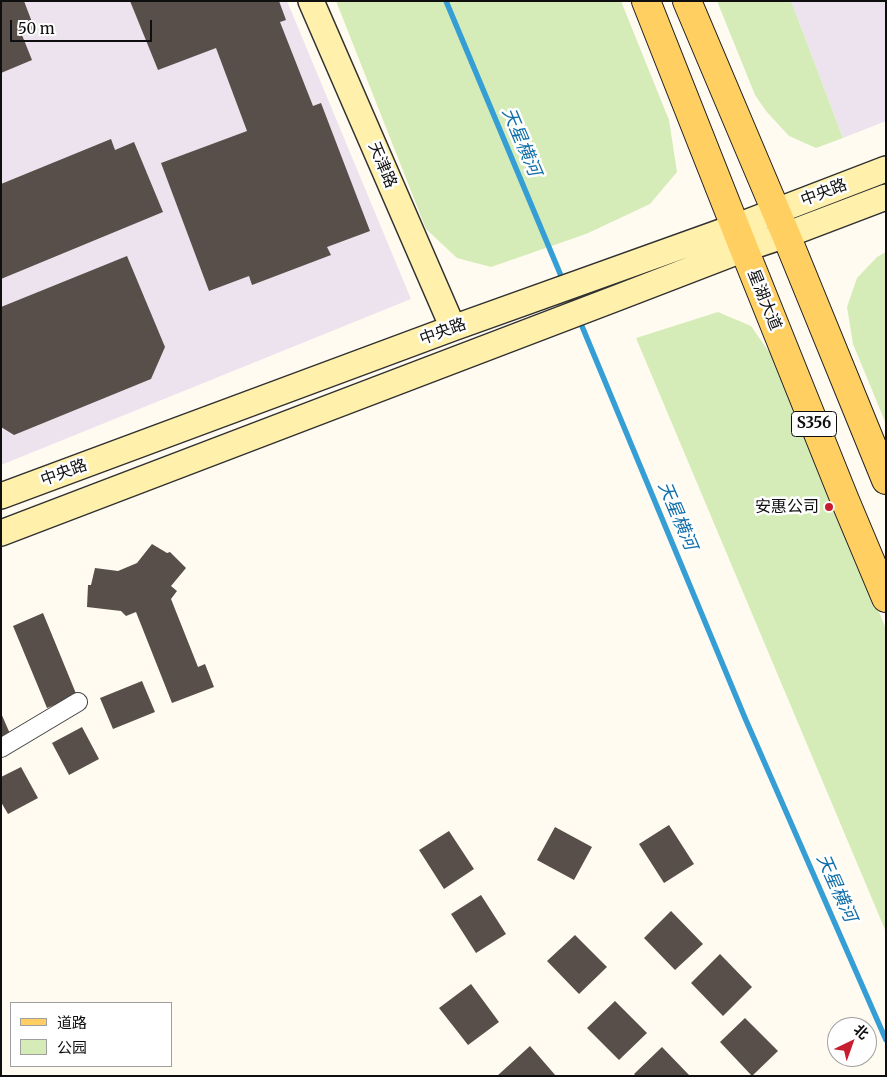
<!DOCTYPE html>
<html>
<head>
<meta charset="utf-8">
<style>
  body { margin:0 }
  #map { position:relative; width:887px; height:1077px; overflow:hidden; background:#fffbf1; font-family:Merriweather,"Noto Sans SC",serif }
  canvas { display:block }
  .frame { position:absolute; inset:0; border:2px solid #0f0f0f; pointer-events:none }
  .legend { position:absolute; left:10px; top:1002px; width:162px; height:65px; box-sizing:border-box; background:#fff; border:1px solid #9f9f9f; margin:0; padding:6px 9px; list-style:none; font-size:15px; color:#0f0f0f }
  .legend li { display:flex; align-items:center; gap:10px; height:25px }
  .legend b { width:25px; border:1px solid #9f9f9f }
  .north { position:absolute; left:827px; top:1017px; width:50px; height:50px; box-sizing:border-box; background:#fff; border:1px solid #9f9f9f; border-radius:50%; rotate:42deg; font-size:14px; font-weight:700; line-height:20px; text-align:center; color:#0f0f0f }
  .north::after { content:''; display:block; margin:auto; width:18px; height:22px; background:#c71e2f; clip-path:polygon(50% 0,100% 100%,50% 72%,0 100%) }
  .scale { position:absolute; left:10px; top:20px; width:142px; height:22px; box-sizing:border-box; border:2px solid #0f0f0f; border-top:0; padding-left:6px; font-size:15px; line-height:18px; white-space:nowrap; color:#0f0f0f; -webkit-text-stroke:4px #fff; paint-order:stroke }
</style>
</head>
<body>
<div id="map">
<canvas width="887" height="1077"></canvas>
<div class="frame"></div>
<ul class="legend">
<li><b style="height:6px;background:#ffd061"></b>道路</li>
<li><b style="height:14px;background:#d6ecb8"></b>公园</li>
</ul>
<div class="north">北</div>
<div class="scale">50 m</div>
</div>
<script>
const context = document.querySelector('canvas').getContext('2d');
context.lineJoin = 'round';
function fillPath(path, color) {
  context.fillStyle = color;
  context.fill(path, 'evenodd');
}
function shape(rows) {
  const path = new Path2D();
  for (const r of rows) {
    path.moveTo(r[0], r[1]);
    for (let i = 2; i < r.length; i += 2) path.lineTo(r[i], r[i + 1]);
  }
  return path;
}
function trace(path, color, width, dash) {
  context.strokeStyle = color;
  context.lineWidth = width;
  context.lineCap = dash ? 'butt' : 'round';
  context.setLineDash(dash || []);
  context.stroke(path);
}
function write(font, color, halo, rows, align = 'center') {
  context.font = font + ' Merriweather,"Noto Sans SC",serif';
  context.lineWidth = 5;
  context.setLineDash([]);
  context.textBaseline = 'middle';
  context.strokeStyle = halo;
  context.fillStyle = color;
  for (const [text, x, y, turn = 0] of rows) {
    context.save();
    context.translate(x, y);
    context.rotate((+turn || 0) * Math.PI / 180);
    context.textAlign = isNaN(turn) ? turn : align;
    if (halo) context.strokeText(text, 0, 0);
    context.fillText(text, 0, 0);
    context.restore();
  }
}
fillPath(shape([
  [1,1,287,1,411,299,1,465],
  [791,1,886,1,886,121,843,138]
]), '#ece3ee');
fillPath(shape([
  [336,1,621,1,669,120,677,172,650,204,586,234,491,267,457,258,426,229],
  [717,1,791,1,843,138,816,148,789,136,766,111,755,95],
  [886,252,886,424,853,344,847,307,857,278,877,257],
  [718,312,751,326,776,362,886,629,886,932,636,338]
]), '#d6ecb8');
trace(shape([
  [446,1,564,283],
  [579,319,745,718,886,1040]
]), '#359ed5', 5.5);
fillPath(shape([
  [1,1,24,1,35,30,22,35,32,60,1,73],
  [130,1,279,1,286,20,280,22,313,106,321,103,370,231,327,247,331,255,252,285,249,276,209,291,161,163,247,131,216,48,158,70],
  [111,139,115,150,134,142,163,212,1,279,1,184],
  [127,256,165,347,151,379,14,435,1,427,1,307],
  [152,544,167,553,170,552,186,568,171,586,177,591,171,599,198,667,205,664,214,687,172,703,136,612,126,616,121,611,87,607,88,585,91,585,95,568,118,571,137,563],
  [43,613,77,696,47,708,13,626],
  [142,681,155,712,113,729,100,698],
  [1,713,11,736,1,740],
  [82,727,99,759,69,775,52,743],
  [21,767,38,798,8,814,1,802,1,777],
  [669,825,694,864,664,883,639,844],
  [555,827,592,847,574,880,537,860],
  [449,831,474,869,444,889,419,850],
  [481,895,506,934,476,953,451,914],
  [671,911,703,944,675,970,644,938],
  [575,935,607,967,579,994,547,961],
  [720,954,752,987,723,1016,691,983],
  [471,984,499,1022,468,1045,439,1008],
  [615,1001,647,1033,619,1060,587,1028],
  [745,1018,778,1051,752,1076,720,1042],
  [530,1046,556,1076,497,1076],
  [662,1047,690,1076,636,1076,634,1074]
]), '#584f4a');
const street = shape([
  [1,748,78,702]
]);
const secondary = shape([
  [311,1,453,328],
  [1,496,453,328,735,227,886,169],
  [1,533,622,296,744,249,786,235,886,197]
]);
const primary = shape([
  [646,1,744,249,844,498,886,598],
  [687,1,786,235,886,480]
]);
trace(street, '#424242', 20);
trace(secondary, '#313131', 28);
trace(primary, '#202020', 30);
trace(street, '#fff', 18);
trace(secondary, '#fff1ac', 25);
trace(primary, '#ffd061', 28);
for (const [x, y, r, color] of [
  [829,507,5,"#c71e2f"]
]) {
  const dot = new Path2D();
  dot.arc(x, y, r, 0, 2 * Math.PI);
  context.fillStyle = color;
  context.fill(dot);
  trace(dot, '#fff', 2);
}
for (const [x, y, w] of [
  [814,424,45]
]) {
  const box = new Path2D();
  box.roundRect(x - w / 2, y - 12.5, w, 25, 4);
  context.fillStyle = '#fff';
  context.fill(box);
  trace(box, '#0f0f0f', 1);
}
write('bold 15px', '#0f0f0f', null, [
  ["S356",814,424]
]);
write('16px', '#0f0f0f', '#fff', [
  ["天津路",382,165,67],
  ["中央路",824,193,-21],
  ["星湖大道",764,300,68],
  ["中央路",443,332,-20],
  ["中央路",64,473,-20]
]);
write('16px', '#0f0f0f', '#fff', [
  ["安惠公司",819,507]
], 'right');
write('italic 18px', '#106ea9', '#fff', [
  ["天星横河",521,142,67],
  ["天星横河",677,516,67],
  ["天星横河",836,888,66]
]);
</script>
</body>
</html>
